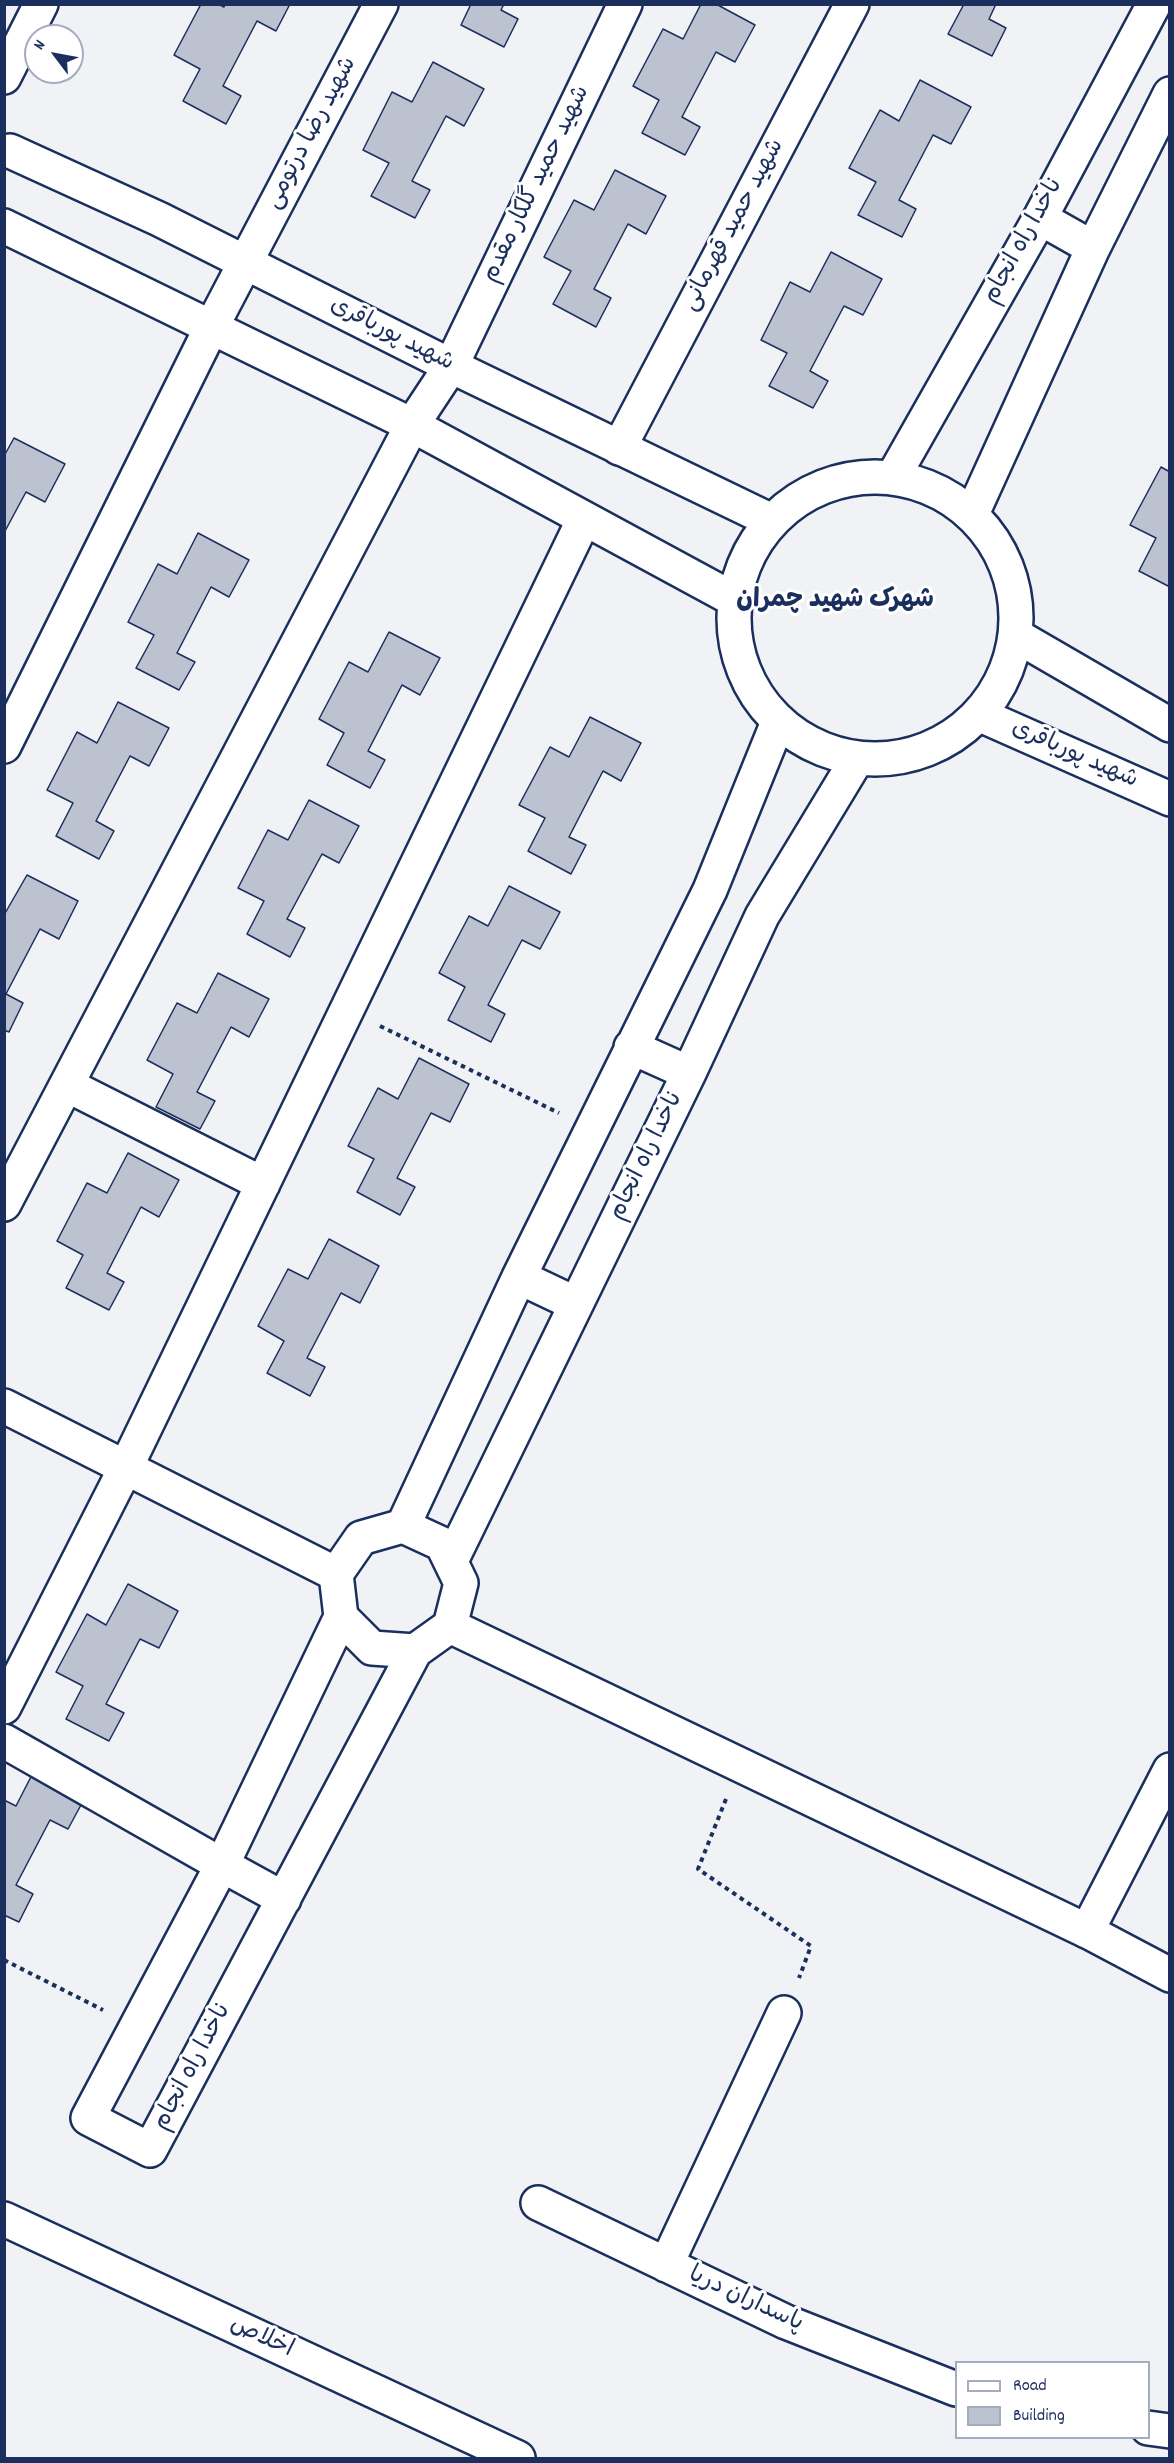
<!DOCTYPE html>
<html>
<head>
<meta charset="utf-8">
<style>
  body { margin:0 }
  #map { position:relative; width:1174px; height:2463px; overflow:hidden; background:#f1f2f5; font-family:Dekko,sans-serif }
  canvas { display:block }
  .frame { position:absolute; inset:0; border:6px solid #1b2f5e; pointer-events:none }
  .legend { position:absolute; left:955px; top:2361px; width:195px; height:78px; box-sizing:border-box; background:#fff; border:2px solid #a4acbf; margin:0; padding:8px 10px; list-style:none; font-size:18px; color:#1b2f5e }
  .legend li { display:flex; align-items:center; gap:12px; height:30px }
  .legend b { width:30px; border:2px solid #a4acbf }
  .north { position:absolute; left:24px; top:24px; width:60px; height:60px; box-sizing:border-box; background:#fff; border:2px solid #a4acbf; border-radius:50%; rotate:302deg; font-size:16px; font-weight:700; line-height:24px; text-align:center; color:#1b2f5e }
  .north::after { content:''; display:block; margin:auto; width:21px; height:27px; background:#1b2f5e; clip-path:polygon(50% 0,100% 100%,50% 72%,0 100%) }
</style>
</head>
<body>
<div id="map">
<canvas width="1174" height="2463"></canvas>
<div class="frame"></div>
<ul class="legend">
<li><b style="height:8px;background:#fff"></b>Road</li>
<li><b style="height:16px;background:#bcc2d0"></b>Building</li>
</ul>
<div class="north">N</div>
</div>
<script>
const context = document.querySelector('canvas').getContext('2d');
context.lineJoin = 'round';
function fillPath(path, color) {
  context.fillStyle = color;
  context.fill(path, 'evenodd');
}
function shape(rows) {
  const path = new Path2D();
  for (const r of rows) {
    if (r.length === 3) {
      path.moveTo(r[0] + r[2], r[1]);
      path.arc(r[0], r[1], r[2], 0, 2 * Math.PI);
      continue;
    }
    path.moveTo(r[0], r[1]);
    for (let i = 2; i < r.length; i += 2) path.lineTo(r[i], r[i + 1]);
  }
  return path;
}
function trace(path, color, width, dash) {
  context.strokeStyle = color;
  context.lineWidth = width;
  context.lineCap = dash ? 'butt' : 'round';
  context.setLineDash(dash || []);
  context.stroke(path);
}
function write(font, color, halo, rows, align = 'center') {
  context.font = font + ' Dekko,"Playpen Sans Arabic",sans-serif';
  context.lineWidth = 6;
  context.setLineDash([]);
  context.textBaseline = 'middle';
  context.strokeStyle = halo;
  context.fillStyle = color;
  for (const [text, x, y, turn = 0] of rows) {
    context.save();
    context.translate(x, y);
    context.rotate((+turn || 0) * Math.PI / 180);
    context.textAlign = isNaN(turn) ? turn : align;
    if (halo) context.strokeText(text, 0, 0);
    context.fillText(text, 0, 0);
    context.restore();
  }
}
const building = shape([
  [201,4,218,4,224,7,225,4,290,4,276,31,257,21,223,86,241,96,226,124,183,101,200,69,174,55,201,4],
  [471,4,504,4,501,10,518,19,504,47,461,25,471,4],
  [701,4,716,4,755,25,735,62,716,52,682,117,700,127,685,155,642,133,659,100,633,86,663,29,683,39,701,4],
  [964,4,996,4,989,19,1006,28,992,56,948,34,964,4],
  [433,62,484,89,464,126,446,116,412,181,430,190,415,218,371,196,389,163,363,150,392,92,412,102,433,62],
  [920,80,971,107,951,144,933,135,899,200,916,209,902,237,858,215,876,182,849,168,880,110,899,121,920,80],
  [615,170,666,196,646,234,628,224,594,289,611,298,596,327,553,304,571,271,544,257,574,200,594,210,615,170],
  [831,252,882,279,863,315,844,306,810,371,828,381,813,408,769,386,787,353,761,340,790,282,810,292,831,252],
  [14,438,65,464,45,502,26,492,4,533,4,456,14,438],
  [1161,467,1170,472,1170,587,1139,571,1156,538,1130,525,1161,467],
  [198,533,249,560,229,597,211,587,177,653,195,662,179,690,136,668,154,635,128,622,158,564,177,574,198,533],
  [389,632,440,658,420,695,402,685,368,751,385,760,370,788,327,765,344,733,319,719,349,662,368,672,389,632],
  [118,702,169,728,149,766,130,756,96,821,114,831,99,859,56,836,73,803,47,790,77,732,97,743,118,702],
  [590,717,641,743,621,781,603,771,569,837,586,845,571,874,528,851,545,818,519,805,550,747,569,757,590,717],
  [309,800,359,826,339,863,322,854,287,919,305,928,290,957,247,934,264,901,238,888,268,830,288,840,309,800],
  [27,875,78,901,59,939,40,929,6,994,23,1003,9,1032,4,1030,4,915,27,875],
  [509,886,560,912,540,949,522,940,488,1005,505,1014,491,1042,448,1020,465,987,439,973,469,916,488,926,509,886],
  [218,973,269,999,249,1037,231,1027,197,1092,215,1101,200,1129,156,1107,173,1074,147,1060,177,1003,197,1013,218,973],
  [419,1058,469,1084,450,1122,431,1113,397,1178,415,1187,400,1215,357,1192,374,1159,348,1146,378,1088,398,1099,419,1058],
  [128,1153,179,1180,159,1217,141,1207,107,1273,124,1282,109,1310,66,1288,83,1255,57,1241,87,1183,107,1193,128,1153],
  [329,1239,379,1266,360,1303,341,1293,307,1358,325,1367,310,1396,267,1373,284,1341,258,1326,288,1269,308,1279,329,1239],
  [128,1584,178,1611,159,1648,140,1639,106,1704,124,1713,109,1741,66,1719,83,1686,56,1672,87,1614,106,1625,128,1584],
  [37,1765,88,1792,68,1829,50,1820,16,1885,33,1894,19,1922,4,1915,4,1800,16,1806,37,1765]
]);
fillPath(building, '#bcc2d0');
trace(building, '#1b2f5e', 1.5);
const minor = shape([
  [4,77,41,4],
  [245,263,381,4],
  [451,366,625,4],
  [619,448,852,4],
  [4,746,212,326],
  [67,1085,263,1184],
  [4,1204,412,425],
  [4,1406,336,1574],
  [4,1707,126,1467,584,519],
  [4,1741,222,1865],
  [1087,1931,1170,1770],
  [538,2203,786,2322,956,2389],
  [4,2219,518,2458],
  [666,2265,784,2013],
  [1148,2428,1170,2431]
]);
const tertiary = shape([
  [10,151,159,219,451,366,772,521],
  [1040,218,1093,248],
  [4,226,412,425,735,600],
  [212,326,245,263],
  [412,425,451,366],
  [893,477,1040,218,1154,4],
  [875,618,141],
  [972,514,1093,248,1170,94],
  [1015,635,1170,725],
  [978,714,1170,799],
  [631,1047,689,1073],
  [519,1277,576,1304],
  [403,1526,519,1277,710,890,778,722],
  [403,1526,442,1544,461,1583,450,1626,415,1651,372,1648,341,1617,336,1574,361,1538,403,1526],
  [451,1561,689,1073,762,916,857,759],
  [341,1617,222,1865,88,2118,150,2150,415,1651],
  [450,1626,1087,1931,1170,1975],
  [222,1865,284,1899]
]);
trace(minor, '#1b2f5e', 38);
trace(tertiary, '#1b2f5e', 38);
trace(shape([
  [380,1026,559,1113],
  [726,1799,698,1869,811,1946,799,1978],
  [4,1960,103,2010]
]), '#1b2f5e', 4, [4.5, 4.5]);
trace(minor, '#fff', 33);
trace(tertiary, '#fff', 33);
write('24px', '#1b2f5e', '#fff', [
  ["شهید رضا درتومی",313,134,-62],
  ["شهید حمید گلکار مقدم",538,185,-64],
  ["شهید حمید قهرمانی",735,226,-62],
  ["ناخدا راه انجام",1025,242,-61],
  ["شهید پورباقری",391,336,27],
  ["شهید پورباقری",1074,756,24],
  ["ناخدا راه انجام",648,1157,-64],
  ["ناخدا راه انجام",194,2068,-62],
  ["پاسداران دریا",745,2301,25],
  ["اخلاص",261,2339,25]
]);
write('bold 26px', '#1b2f5e', '#fff', [
  ["شهرک شهید چمران",835,602]
]);
</script>
</body>
</html>
